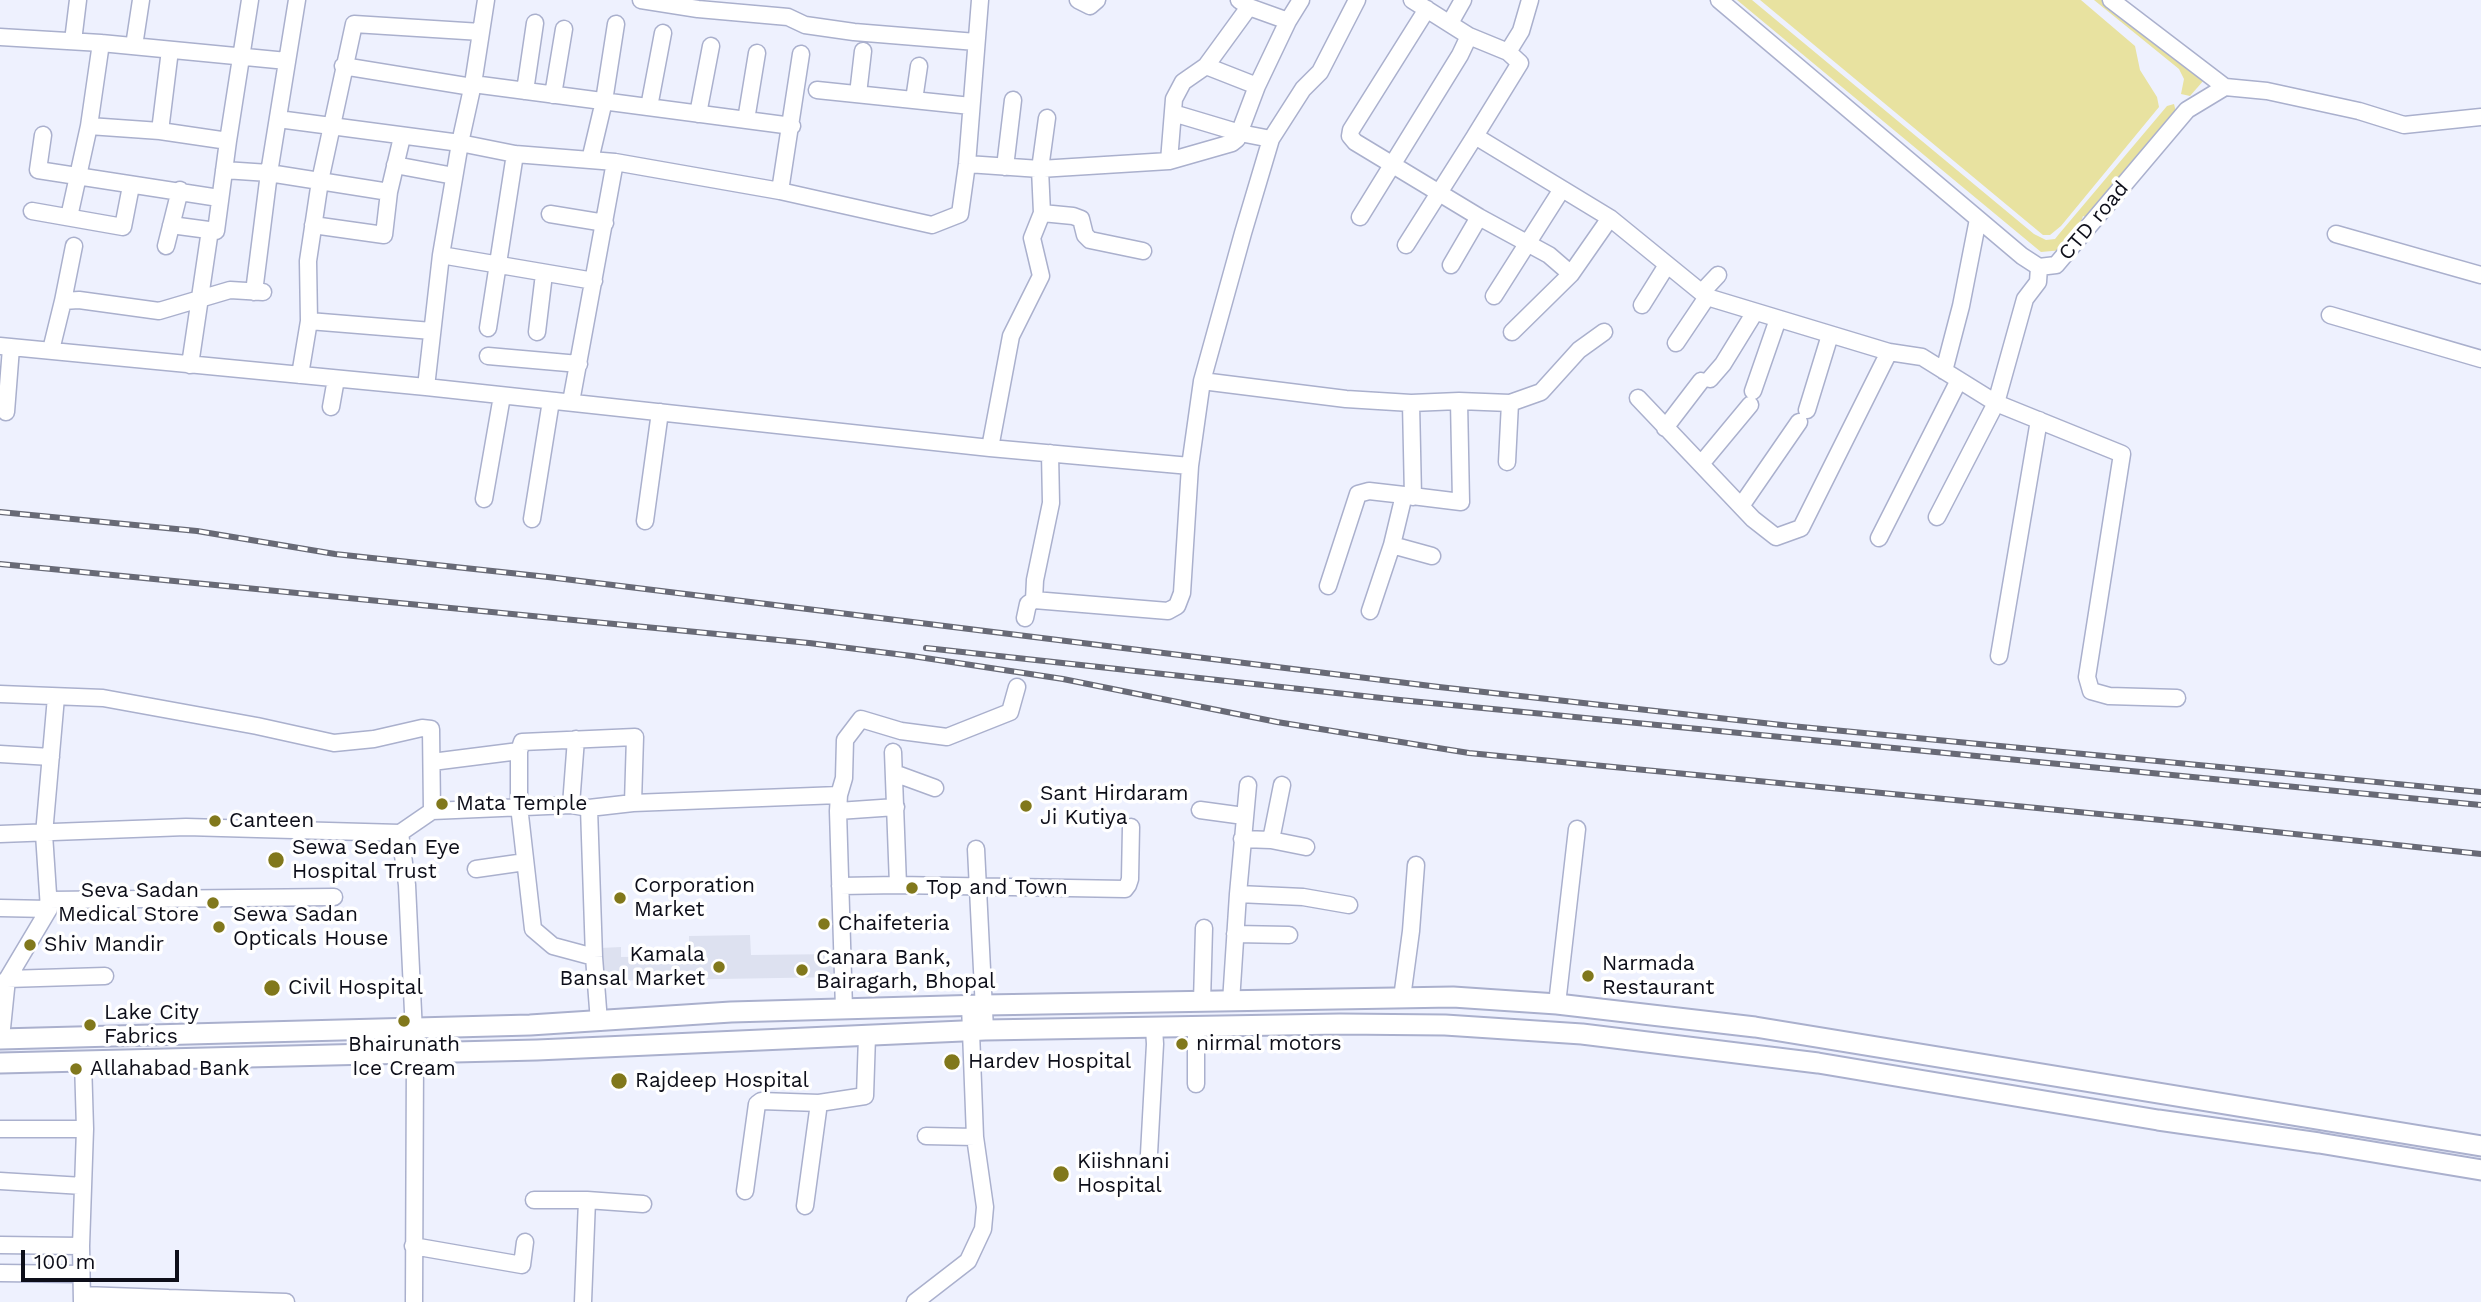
<!DOCTYPE html>
<html>
<head>
<meta charset="utf-8">
<style>
  body { margin:0 }
  #map { position:relative; width:2481px; height:1302px; overflow:hidden; background:#eef1fe; font-family:"Work Sans",sans-serif }
  canvas { display:block }
  .scale { position:absolute; left:21px; top:1250px; width:158px; height:32px; box-sizing:border-box; border:4px solid #0d0e19; border-top:0; padding-left:9px; font-size:21px; line-height:24px; white-space:nowrap; color:#0d0e19; -webkit-text-stroke:5px #fff; paint-order:stroke }
</style>
</head>
<body>
<div id="map">
<canvas width="2481" height="1302"></canvas>
<div class="scale">100 m</div>
</div>
<script>
const context = document.querySelector('canvas').getContext('2d');
context.lineJoin = 'round';
function fillPath(path, color) {
  context.fillStyle = color;
  context.fill(path, 'evenodd');
}
function shape(rows) {
  const path = new Path2D();
  for (const r of rows) {
    path.moveTo(r[0], r[1]);
    for (let i = 2; i < r.length; i += 2) path.lineTo(r[i], r[i + 1]);
  }
  return path;
}
function trace(path, color, width, dash) {
  context.strokeStyle = color;
  context.lineWidth = width;
  context.lineCap = dash ? 'butt' : 'round';
  context.setLineDash(dash || []);
  context.stroke(path);
}
function write(font, color, halo, rows, align = 'center') {
  context.font = font + ' "Work Sans",sans-serif';
  context.lineWidth = 7;
  context.setLineDash([]);
  context.textBaseline = 'middle';
  context.strokeStyle = halo;
  context.fillStyle = color;
  for (const [text, x, y, turn = 0] of rows) {
    context.save();
    context.translate(x, y);
    context.rotate((+turn || 0) * Math.PI / 180);
    context.textAlign = isNaN(turn) ? turn : align;
    if (halo) context.strokeText(text, 0, 0);
    context.fillText(text, 0, 0);
    context.restore();
  }
}
fillPath(shape([
  [750,935,751,955,838,954,838,977,600,981,600,948,621,947,621,957,689,956,689,936]
]), '#dde1f0');
fillPath(shape([
  [1737,0,1752,0,2034,234,2046,240,2055,239,2059,234,2167,106,2174,104,2176,112,2087,218,2083,216,2079,229,2063,250,2041,252],
  [1760,0,2081,0,2135,46,2140,70,2157,97,2159,107,2061,226,2050,235,2043,235],
  [2094,0,2107,0,2204,80,2190,96,2181,94,2184,79,2179,69]
]), '#e8e2a0');
const minor = shape([
  [641,0,698,9,788,17,805,25,854,32,976,42],
  [1078,0,1090,6,1097,0],
  [1239,0,1249,7,1288,21],
  [1412,0,1469,36,1508,52,1520,63,1475,136,1610,218,1707,297,1889,352,1922,357,1996,403,2122,454,2087,677,2091,691,2109,696,2177,698],
  [1719,0,2022,256,2039,267,2056,265,2187,110,2225,87,2267,91,2359,111,2404,125,2481,117],
  [2111,0,2225,87],
  [1427,9,1351,130,1350,136,1355,142,1479,217,1549,255,1571,274],
  [1450,23,1463,0],
  [0,37,101,43,287,61],
  [73,41,78,0],
  [134,46,141,0],
  [1508,52,1521,31,1530,0],
  [343,66,472,87],
  [1206,66,1257,86],
  [473,84,792,126],
  [817,90,971,106],
  [525,91,535,23],
  [858,94,863,51],
  [553,95,564,29],
  [914,100,919,66],
  [649,107,663,33],
  [1173,113,1240,133,1271,139],
  [698,114,711,46],
  [278,119,460,143,515,154,615,162,780,191,932,225,960,214,967,164,980,0],
  [746,120,757,53],
  [89,126,160,131,228,141,216,231,171,225],
  [160,131,170,50],
  [43,135,38,170,219,198],
  [228,141,250,0],
  [590,160,604,101,616,24],
  [1169,161,1174,99,1183,82,1206,66,1249,7],
  [967,164,1040,169,1169,161,1232,143,1237,139,1257,86,1288,21,1301,0],
  [395,165,454,176],
  [1005,167,1013,100],
  [224,170,269,173,389,192],
  [780,191,801,54],
  [32,211,123,227,131,186],
  [1042,213,1073,216,1081,219,1085,235,1090,240,1143,251],
  [550,214,605,223],
  [69,217,89,126,101,43],
  [1360,217,1460,55,1469,36],
  [313,225,384,235,389,192,402,137],
  [2336,234,2481,275],
  [1406,245,1475,136],
  [166,246,180,190],
  [441,255,594,281],
  [1451,265,1479,217],
  [254,292,269,173,297,0],
  [1702,292,1718,275],
  [1494,296,1562,189],
  [63,301,74,246],
  [1642,305,1667,265],
  [2330,315,2481,359],
  [309,321,308,261,320,181,354,24,481,32],
  [488,328,515,154],
  [537,332,544,274],
  [1512,332,1571,274,1610,218],
  [1676,343,1707,297],
  [0,346,426,387,990,448,1190,466],
  [51,350,63,301,79,300,159,311,230,290,263,292],
  [488,356,579,364],
  [190,365,210,230],
  [1944,371,1961,306,1978,219],
  [300,375,309,321,432,331],
  [1710,379,1723,364,1755,312],
  [1202,381,1346,399,1411,403,1459,401,1510,403,1541,392,1579,350,1604,332],
  [426,387,441,255,460,143,473,84,486,0],
  [1753,391,1778,319],
  [1638,398,1753,519,1776,537,1801,528,1889,352],
  [571,402,615,162],
  [1411,403,1413,497],
  [331,407,336,379],
  [1807,410,1830,335],
  [6,412,11,348],
  [1665,428,1701,381],
  [990,448,1011,336,1041,276,1032,238,1042,213,1040,169,1047,118],
  [1507,462,1510,403],
  [1701,464,1750,405],
  [484,499,502,396],
  [1741,506,1799,422],
  [1937,517,1996,403,2025,299,2038,282,2039,267],
  [532,519,551,401],
  [645,521,660,412],
  [1879,538,1959,380],
  [1392,545,1432,556],
  [1328,586,1358,494,1369,491,1404,495],
  [1034,600,1035,580,1051,503,1050,453],
  [1370,611,1392,545,1404,495,1461,502,1459,401],
  [1025,618,1028,604,1034,600,1168,611,1177,606,1182,593,1190,466,1202,381,1243,233,1271,139,1303,89,1320,72,1357,0],
  [1999,656,2039,420],
  [0,694,103,698,257,726,334,743,374,739,422,728,431,729,432,811],
  [519,751,522,742,635,737,633,803],
  [893,752,898,885],
  [0,754,51,757],
  [432,762,519,751,519,806,533,929,553,946,594,957],
  [894,773,935,788],
  [571,805,576,739],
  [589,808,594,957,599,1022],
  [1200,810,1244,816],
  [838,811,896,807],
  [400,833,407,885,415,1054,414,1302],
  [0,834,186,827,400,833,432,811,571,805,589,808,633,803,839,795],
  [1242,839,1271,840,1306,847],
  [1271,840,1282,785],
  [976,849,985,1030],
  [476,869,525,862],
  [840,886,898,885,1125,889,1128,885,1130,879,1131,827],
  [1238,894,1303,897,1349,905],
  [49,900,334,897],
  [0,908,49,909],
  [1235,934,1289,935],
  [0,988,2,988,49,909,44,834,56,697],
  [1402,998,1411,931,1416,865],
  [1202,1002,1204,928],
  [1231,1002,1238,894,1248,785],
  [1557,1004,1577,829],
  [844,1009,838,811,839,795,844,778,845,740,861,719,901,731,947,737,1010,712,1017,687],
  [1,1038,7,979,105,976],
  [1196,1084,1196,1028],
  [0,1129,85,1129],
  [926,1136,975,1137],
  [1149,1154,1155,1044,1154,1028],
  [0,1181,83,1186],
  [745,1191,757,1104,761,1101,819,1103,865,1096,867,1036],
  [534,1200,587,1200,643,1204],
  [805,1206,819,1103],
  [0,1245,81,1246],
  [413,1246,522,1265,525,1242],
  [0,1273,81,1274],
  [82,1295,168,1298,168,1302],
  [168,1298,286,1302],
  [82,1302,81,1246,85,1129,83,1061],
  [583,1302,587,1200],
  [915,1302,968,1261,983,1229,985,1207,975,1137,970,1005]
]);
const major = shape([
  [0,1039,530,1025,731,1012,984,1005,1453,997,1557,1004,1755,1027,2481,1146],
  [0,1063,537,1050,985,1030,1340,1024,1445,1025,1582,1034,1818,1063,2158,1120,2319,1143,2481,1170]
]);
trace(minor, '#aab0cd', 19);
trace(major, '#aab0cd', 23);
trace(minor, '#fff', 16);
trace(major, '#fff', 19);
const rail = shape([
  [0,512,197,531,335,554,548,577,1439,687,1791,726,2481,792],
  [0,564,809,643,912,656,1063,679,1277,722,1469,753,2192,823,2481,854],
  [926,648,1400,700,2481,805]
]);
trace(rail, '#686a76', 6);
trace(rail, '#fff', 3.5, [10]);
for (const [x, y, r, color] of [
  [442,804,7,"#81781c"],
  [1026,806,7,"#81781c"],
  [215,821,7,"#81781c"],
  [276,860,9,"#81781c"],
  [912,888,7,"#81781c"],
  [620,898,7,"#81781c"],
  [213,903,7,"#81781c"],
  [824,924,7,"#81781c"],
  [219,927,7,"#81781c"],
  [30,945,7,"#81781c"],
  [719,967,7,"#81781c"],
  [802,970,7,"#81781c"],
  [1588,976,7,"#81781c"],
  [272,988,9,"#81781c"],
  [404,1021,7,"#81781c"],
  [90,1025,7,"#81781c"],
  [1182,1044,7,"#81781c"],
  [952,1062,9,"#81781c"],
  [76,1069,7,"#81781c"],
  [619,1081,9,"#81781c"],
  [1061,1174,9,"#81781c"]
]) {
  const dot = new Path2D();
  dot.arc(x, y, r, 0, 2 * Math.PI);
  context.fillStyle = color;
  context.fill(dot);
  trace(dot, '#fff', 2.5);
}
write('21px', '#0d0e19', '#fff', [
  ["CTD road",2094,221,-50]
]);
write('21px', '#0d0e19', '#fff', [
  ["Sant Hirdaram",1040,794],
  ["Ji Kutiya",1040,818],
  ["Mata Temple",456,804],
  ["Canteen",229,821],
  ["Sewa Sedan Eye",292,848],
  ["Hospital Trust",292,872],
  ["Corporation",634,886],
  ["Market",634,910],
  ["Top and Town",926,888],
  ["Seva Sadan",199,891,"right"],
  ["Medical Store",199,915,"right"],
  ["Sewa Sadan",233,915],
  ["Opticals House",233,939],
  ["Chaifeteria",838,924],
  ["Shiv Mandir",44,945],
  ["Kamala",705,955,"right"],
  ["Bansal Market",705,979,"right"],
  ["Canara Bank,",816,958],
  ["Bairagarh, Bhopal",816,982],
  ["Narmada",1602,964],
  ["Restaurant",1602,988],
  ["Civil Hospital",288,988],
  ["Lake City",104,1013],
  ["Fabrics",104,1037],
  ["nirmal motors",1196,1044],
  ["Bhairunath",404,1045,"center"],
  ["Ice Cream",404,1069,"center"],
  ["Hardev Hospital",968,1062],
  ["Allahabad Bank",90,1069],
  ["Rajdeep Hospital",635,1081],
  ["Kiishnani",1077,1162],
  ["Hospital",1077,1186]
], 'left');
</script>
</body>
</html>
